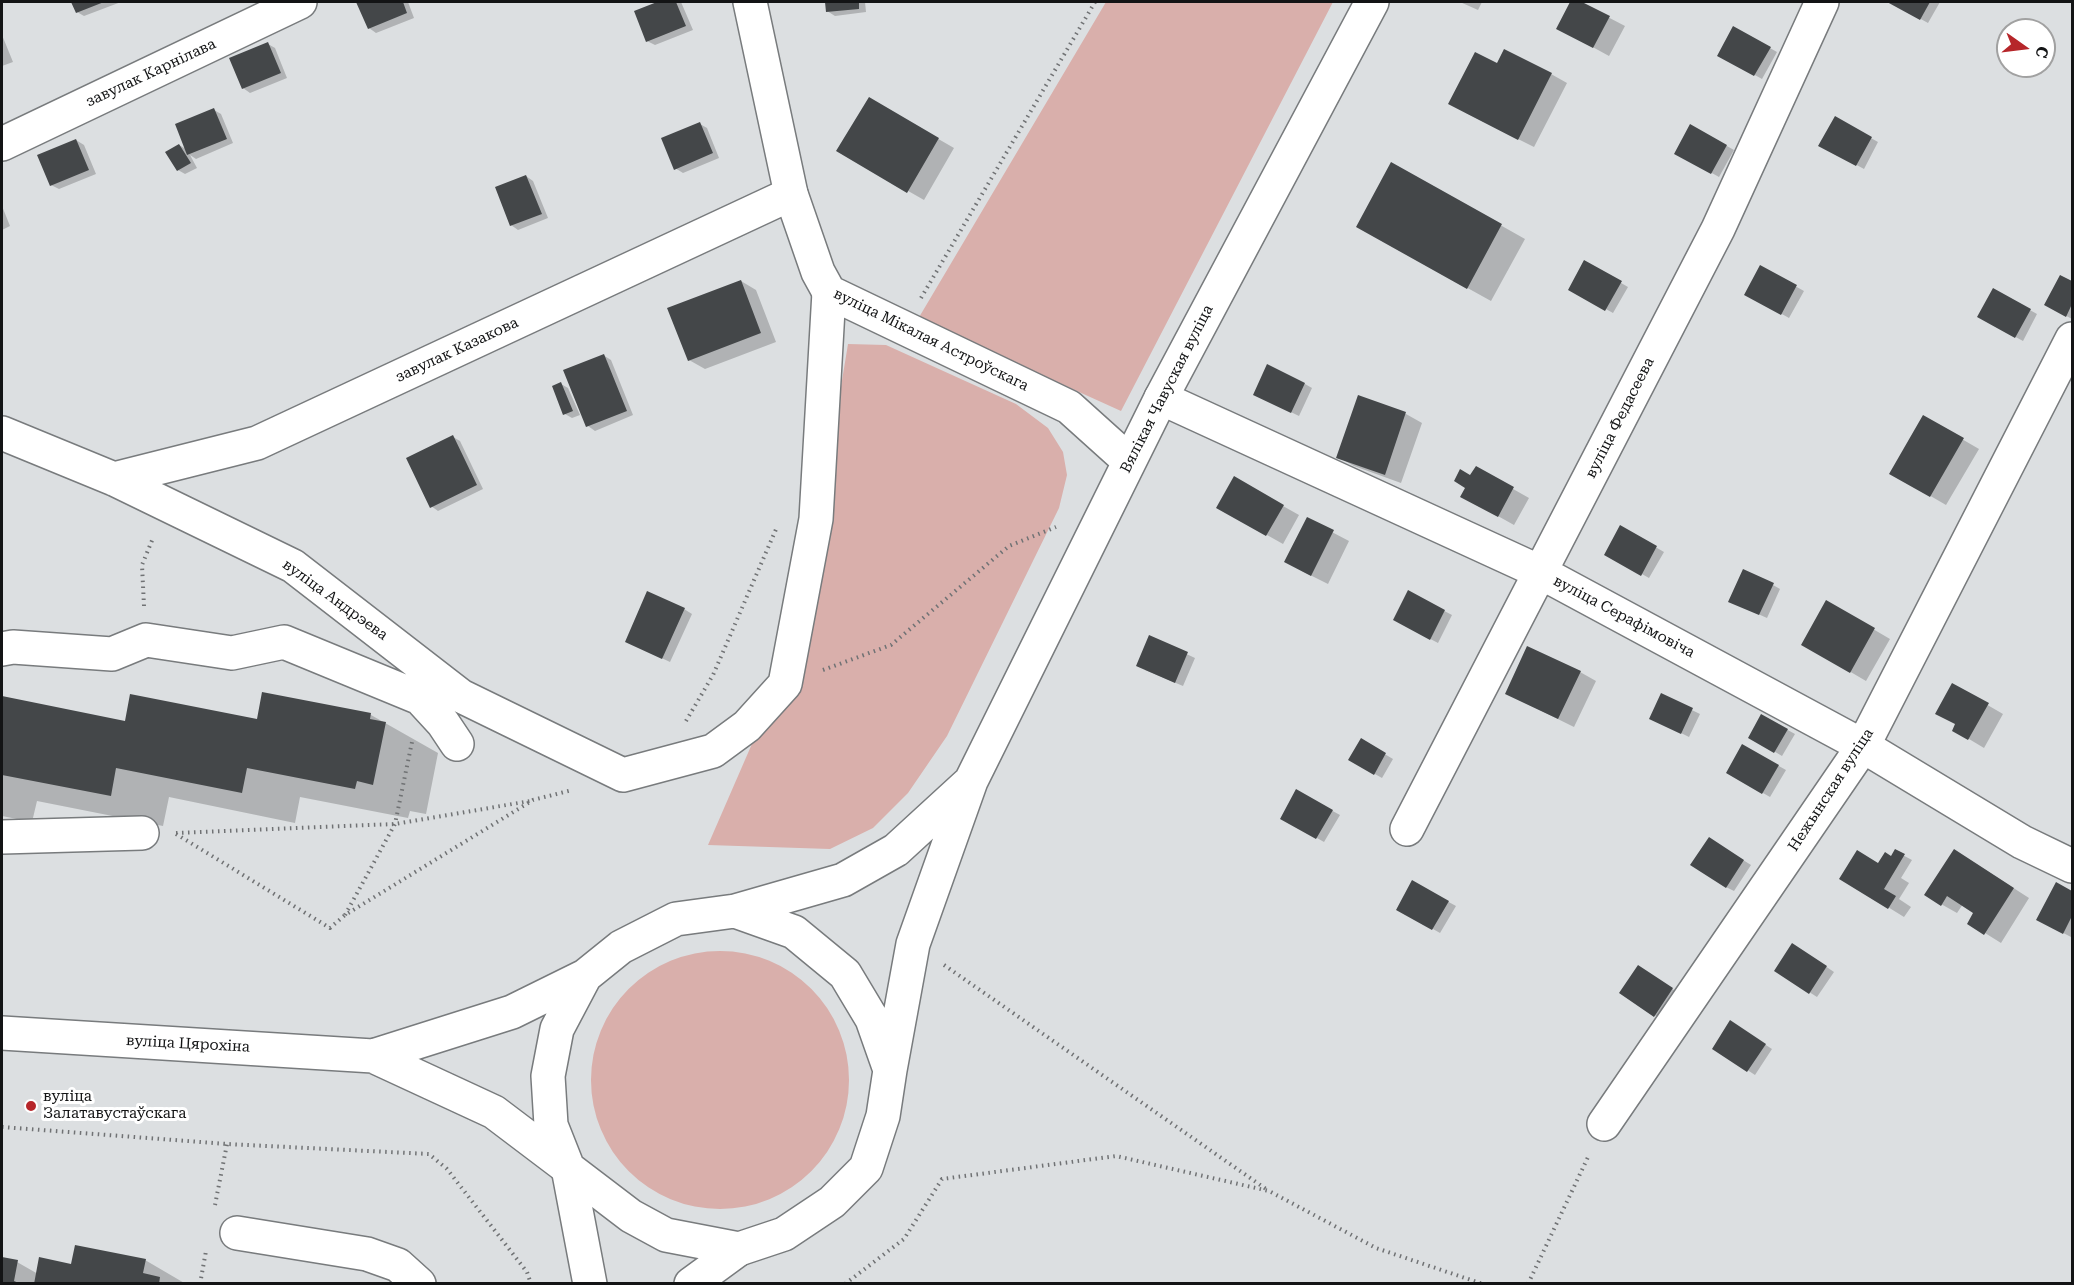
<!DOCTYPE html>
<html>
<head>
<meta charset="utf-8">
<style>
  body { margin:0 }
  #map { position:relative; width:2074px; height:1285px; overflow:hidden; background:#dcdfe1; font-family:"Roboto Serif",serif }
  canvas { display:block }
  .frame { position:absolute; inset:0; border:3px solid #131415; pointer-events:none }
  .north { position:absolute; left:1996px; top:18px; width:60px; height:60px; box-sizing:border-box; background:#fff; border:2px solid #a1a1a1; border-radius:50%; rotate:104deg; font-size:16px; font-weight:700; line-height:24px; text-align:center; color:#131415 }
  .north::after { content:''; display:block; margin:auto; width:21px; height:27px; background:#b6262a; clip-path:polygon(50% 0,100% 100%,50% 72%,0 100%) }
</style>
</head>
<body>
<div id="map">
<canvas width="2074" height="1285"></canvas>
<div class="frame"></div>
<div class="north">С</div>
</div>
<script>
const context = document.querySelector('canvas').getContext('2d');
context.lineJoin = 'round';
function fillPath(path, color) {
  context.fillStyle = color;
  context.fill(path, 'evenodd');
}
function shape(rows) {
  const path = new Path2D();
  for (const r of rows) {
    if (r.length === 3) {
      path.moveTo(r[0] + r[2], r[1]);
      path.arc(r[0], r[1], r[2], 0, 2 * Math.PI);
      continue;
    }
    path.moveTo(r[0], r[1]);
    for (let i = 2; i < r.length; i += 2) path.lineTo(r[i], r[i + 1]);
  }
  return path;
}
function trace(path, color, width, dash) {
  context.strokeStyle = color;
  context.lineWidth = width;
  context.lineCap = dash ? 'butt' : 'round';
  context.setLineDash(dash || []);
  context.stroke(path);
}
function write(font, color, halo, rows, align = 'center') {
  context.font = font + ' "Roboto Serif",serif';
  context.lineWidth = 6;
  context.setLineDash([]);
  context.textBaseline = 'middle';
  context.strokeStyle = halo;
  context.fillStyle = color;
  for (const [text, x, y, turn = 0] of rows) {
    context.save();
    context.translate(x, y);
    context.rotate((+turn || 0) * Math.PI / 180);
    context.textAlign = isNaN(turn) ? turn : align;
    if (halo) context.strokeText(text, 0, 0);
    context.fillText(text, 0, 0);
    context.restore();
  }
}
fillPath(shape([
  [1106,2,1333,2,1121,411,918,319],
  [848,344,886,345,1016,404,1048,428,1063,452,1067,475,1059,508,947,736,908,793,873,828,830,849,708,845,768,707,824,490],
  [720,1080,129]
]), '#d9afab');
fillPath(shape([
  [73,2,121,2,84,16,77,12],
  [358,2,408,2,414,18,376,33,369,28],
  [661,2,681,2,693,30,655,45,647,41,636,12],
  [826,2,865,2,866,12,835,16,827,11],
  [1460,2,1482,2,1478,10],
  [1572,2,1579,2,1625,26,1609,56,1558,28],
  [1890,2,1940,2,1928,23],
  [1734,28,1777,52,1762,79,1719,55],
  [2,35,13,62,2,66],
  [268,44,275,48,287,78,250,93,243,88],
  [1497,65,1551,74,1567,83,1534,147,1466,113],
  [869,99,954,148,924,200,838,151],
  [214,110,221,114,233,143,196,159,190,155,197,168,185,174,178,170,179,145,186,149],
  [1835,118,1878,142,1864,169,1820,145],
  [700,124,707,128,719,158,683,173,675,168],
  [1691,126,1734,150,1719,177,1676,153],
  [76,140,84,145,96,174,59,189,51,185],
  [1392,164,1525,239,1491,301,1381,240],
  [526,176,533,181,548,218,518,230,511,225],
  [2,206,10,226,2,230],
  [1585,262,1628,287,1613,313,1570,289],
  [1761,267,1804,291,1789,318,1746,294],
  [2060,277,2072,283,2072,319,2046,305],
  [741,281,756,290,776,342,705,369,689,360],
  [1994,290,2037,314,2023,341,1979,317],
  [603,355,611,360,633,415,595,431,588,426,565,371],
  [561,384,568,388,580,415,572,418,565,414],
  [1305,384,1312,388,1299,416,1262,398],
  [1359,397,1406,414,1422,423,1401,483,1354,466,1338,457],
  [1924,417,1979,449,1946,505,1891,473],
  [453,437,460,441,483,489,438,511,431,506],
  [1476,468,1529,498,1514,525,1462,496],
  [1235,479,1299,515,1283,544,1219,508],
  [1307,519,1349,541,1328,584,1302,571],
  [1621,527,1664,552,1649,578,1606,554],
  [1773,585,1780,589,1767,618,1738,605],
  [1408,592,1452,615,1438,643,1402,624],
  [1827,602,1890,639,1866,681,1803,644],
  [684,609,692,614,670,662,634,645],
  [1150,637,1195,658,1183,686,1145,670],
  [1580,672,1596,681,1574,727,1507,694],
  [1953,685,2003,714,1984,748,1954,730,1957,724],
  [264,694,371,715,438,753,426,814,410,811,408,818,300,797,295,823,169,797,163,826,37,801,32,822,2,816,2,698,126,722,258,721],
  [1661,695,1700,714,1689,737,1657,721],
  [1762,716,1795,734,1782,756,1750,737],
  [1361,740,1393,759,1382,778,1350,760],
  [1743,746,1786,770,1770,797,1728,773],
  [1296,791,1340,815,1324,842,1282,818],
  [1716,843,1751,865,1734,891,1726,887],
  [1895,851,1912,860,1901,878,1909,883,1899,899,1911,907,1904,917,1841,878,1879,865,1892,858],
  [1970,860,2029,898,2001,943,1969,923,1975,912,1963,904,1957,913,1941,904],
  [1412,882,1456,906,1440,933,1398,909],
  [2056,884,2072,892,2071,937,2046,924],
  [1800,949,1834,972,1817,997,1776,971],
  [1646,972,1680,994,1662,1020,1621,993],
  [1738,1027,1772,1049,1755,1075,1714,1048],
  [2,1259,17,1262,38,1274,72,1265,145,1260,186,1284,2,1284]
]), '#0003');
fillPath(shape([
  [71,2,104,2,76,13],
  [356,2,403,2,407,13,368,29],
  [657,2,676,2,686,26,646,42,634,11],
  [825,2,859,2,859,9,826,12],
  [1570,2,1582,2,1610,16,1593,48,1556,29],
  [1887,2,1930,2,1920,20],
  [1733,26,1771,47,1754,76,1717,56],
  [268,42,281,73,242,89,229,58],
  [1504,49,1552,73,1518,140,1448,104,1475,52,1497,63],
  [869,97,939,138,907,193,836,151],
  [214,108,227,139,187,155,175,124],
  [1835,116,1872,137,1856,166,1818,146],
  [700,122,713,153,674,170,661,138],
  [1690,124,1727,145,1711,174,1674,154],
  [76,139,89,170,50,186,37,155],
  [179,144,191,163,177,171,165,152],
  [1391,162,1502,224,1467,289,1356,227],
  [526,175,542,214,510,226,495,187],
  [1584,260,1622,281,1605,311,1568,290],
  [1760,265,1797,285,1781,315,1744,295],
  [2060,275,2072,281,2072,304,2066,317,2044,305],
  [741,280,761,333,688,361,667,308],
  [1993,288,2031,309,2015,338,1977,317],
  [604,354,627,411,586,427,563,370],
  [1267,364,1305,383,1291,413,1253,395],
  [561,382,573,411,563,415,552,386],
  [1358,395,1406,412,1385,475,1336,458],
  [1923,415,1964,438,1930,497,1889,474],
  [453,435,477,485,430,508,406,458],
  [1476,466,1514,487,1498,517,1460,497,1465,488,1454,481,1460,469,1470,475],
  [1234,476,1284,505,1266,536,1216,508],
  [1307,517,1334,530,1311,576,1284,562],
  [1620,525,1657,546,1641,576,1604,555],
  [1743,569,1774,583,1759,615,1728,602],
  [1408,590,1445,610,1430,640,1393,620],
  [647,591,685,608,662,659,625,642],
  [1826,600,1875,628,1850,673,1801,645],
  [1149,635,1188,652,1175,683,1136,666],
  [1527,646,1581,671,1558,719,1505,694],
  [1952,683,1989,703,1968,740,1952,731,1955,724,1935,714],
  [262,692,371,713,370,719,386,722,373,785,357,781,355,789,247,768,242,793,116,768,111,796,2,775,2,696,125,721,130,694,257,719],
  [1661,693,1693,708,1681,734,1649,719],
  [1761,714,1788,729,1774,753,1748,738],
  [1361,738,1386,753,1374,775,1348,760],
  [1742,744,1779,765,1762,794,1726,773],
  [1296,789,1333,810,1316,839,1280,819],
  [1709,837,1744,860,1726,888,1690,865],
  [1895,849,1905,854,1884,889,1896,896,1888,909,1839,879,1857,850,1878,863,1885,852,1891,856],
  [1954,849,2014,888,1984,935,1967,924,1973,913,1947,896,1941,906,1924,895],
  [1412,880,1449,901,1432,930,1396,910],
  [2056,882,2072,891,2072,916,2063,934,2036,920],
  [1792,943,1827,966,1809,994,1774,971],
  [1638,965,1673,988,1654,1017,1619,993],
  [1730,1020,1766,1044,1747,1072,1712,1049],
  [75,1245,146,1259,143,1273,160,1277,159,1284,34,1284,39,1257,71,1264],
  [2,1257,18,1260,14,1281,21,1284,2,1284]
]), '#444749');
const minor = shape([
  [2,144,300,2],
  [1161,398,1540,572,1863,746,2022,842,2072,866],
  [2,433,114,479,293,566,461,696,623,775,713,751,747,726,785,684,816,519,829,292],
  [114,479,257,443,791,194],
  [2,649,13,647,112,654,146,640,232,653,284,642,420,698,443,723,457,744],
  [1407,829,1718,229,1822,2],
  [2,837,142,833],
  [1604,1124,1863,746,2072,339],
  [568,1168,590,1284],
  [237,1233,367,1254,398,1265,419,1284],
  [691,1284,739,1249]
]);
const major = shape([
  [750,2,791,194,818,272,829,292,1069,407,1129,461],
  [735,911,794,932,845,974,872,1019,890,1070,883,1116,866,1168,832,1202,784,1234,739,1249,666,1235,631,1216,568,1168,551,1125,548,1076,557,1029,585,976,621,947,676,919,735,911],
  [735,911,843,880,896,850,968,784],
  [2,1033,373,1056,494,1112,568,1168],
  [373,1056,512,1012,585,976],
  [890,1070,913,944,971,781,1161,398,1372,2]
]);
trace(minor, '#787b7d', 36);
trace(major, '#787b7d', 36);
trace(shape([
  [921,298,1095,2],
  [144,606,142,565,153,538],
  [823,670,891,645,1009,546,1056,527],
  [686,721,713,675,777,527],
  [176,833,395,824,530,801],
  [176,834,330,928,345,915,533,800,572,790],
  [345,915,395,824,412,742],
  [944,965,1266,1189],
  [2,1127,227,1144,429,1154,447,1169,527,1272,531,1284],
  [215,1205,227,1144],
  [200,1284,206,1251],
  [845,1284,904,1239,942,1179,1116,1156,1269,1191,1376,1248,1483,1284],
  [1528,1284,1589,1155]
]), '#707274', 4, [1.5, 4.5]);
trace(minor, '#fff', 33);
trace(major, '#fff', 33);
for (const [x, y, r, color] of [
  [31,1106,6,"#b6262a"]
]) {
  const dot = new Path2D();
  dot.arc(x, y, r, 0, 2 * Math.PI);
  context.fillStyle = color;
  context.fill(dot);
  trace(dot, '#fff', 2);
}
write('15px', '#131415', '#fff', [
  ["завулак Карнілава",151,73,-25],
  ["вуліца Мікалая Астроўскага",931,340,26],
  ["завулак Казакова",457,350,-25],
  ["Вялікая Чавуская вуліца",1167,389,-63],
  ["вуліца Федасеева",1620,418,-63],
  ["вуліца Андрэева",335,600,36],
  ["вуліца Серафімовіча",1624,617,28],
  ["Нежынская вуліца",1831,790,-57],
  ["вуліца Цярохіна",188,1044,3]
]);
write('15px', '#131415', '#fff', [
  ["вуліца",43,1097],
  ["Залатавустаўскага",43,1114]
], 'left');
</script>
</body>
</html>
